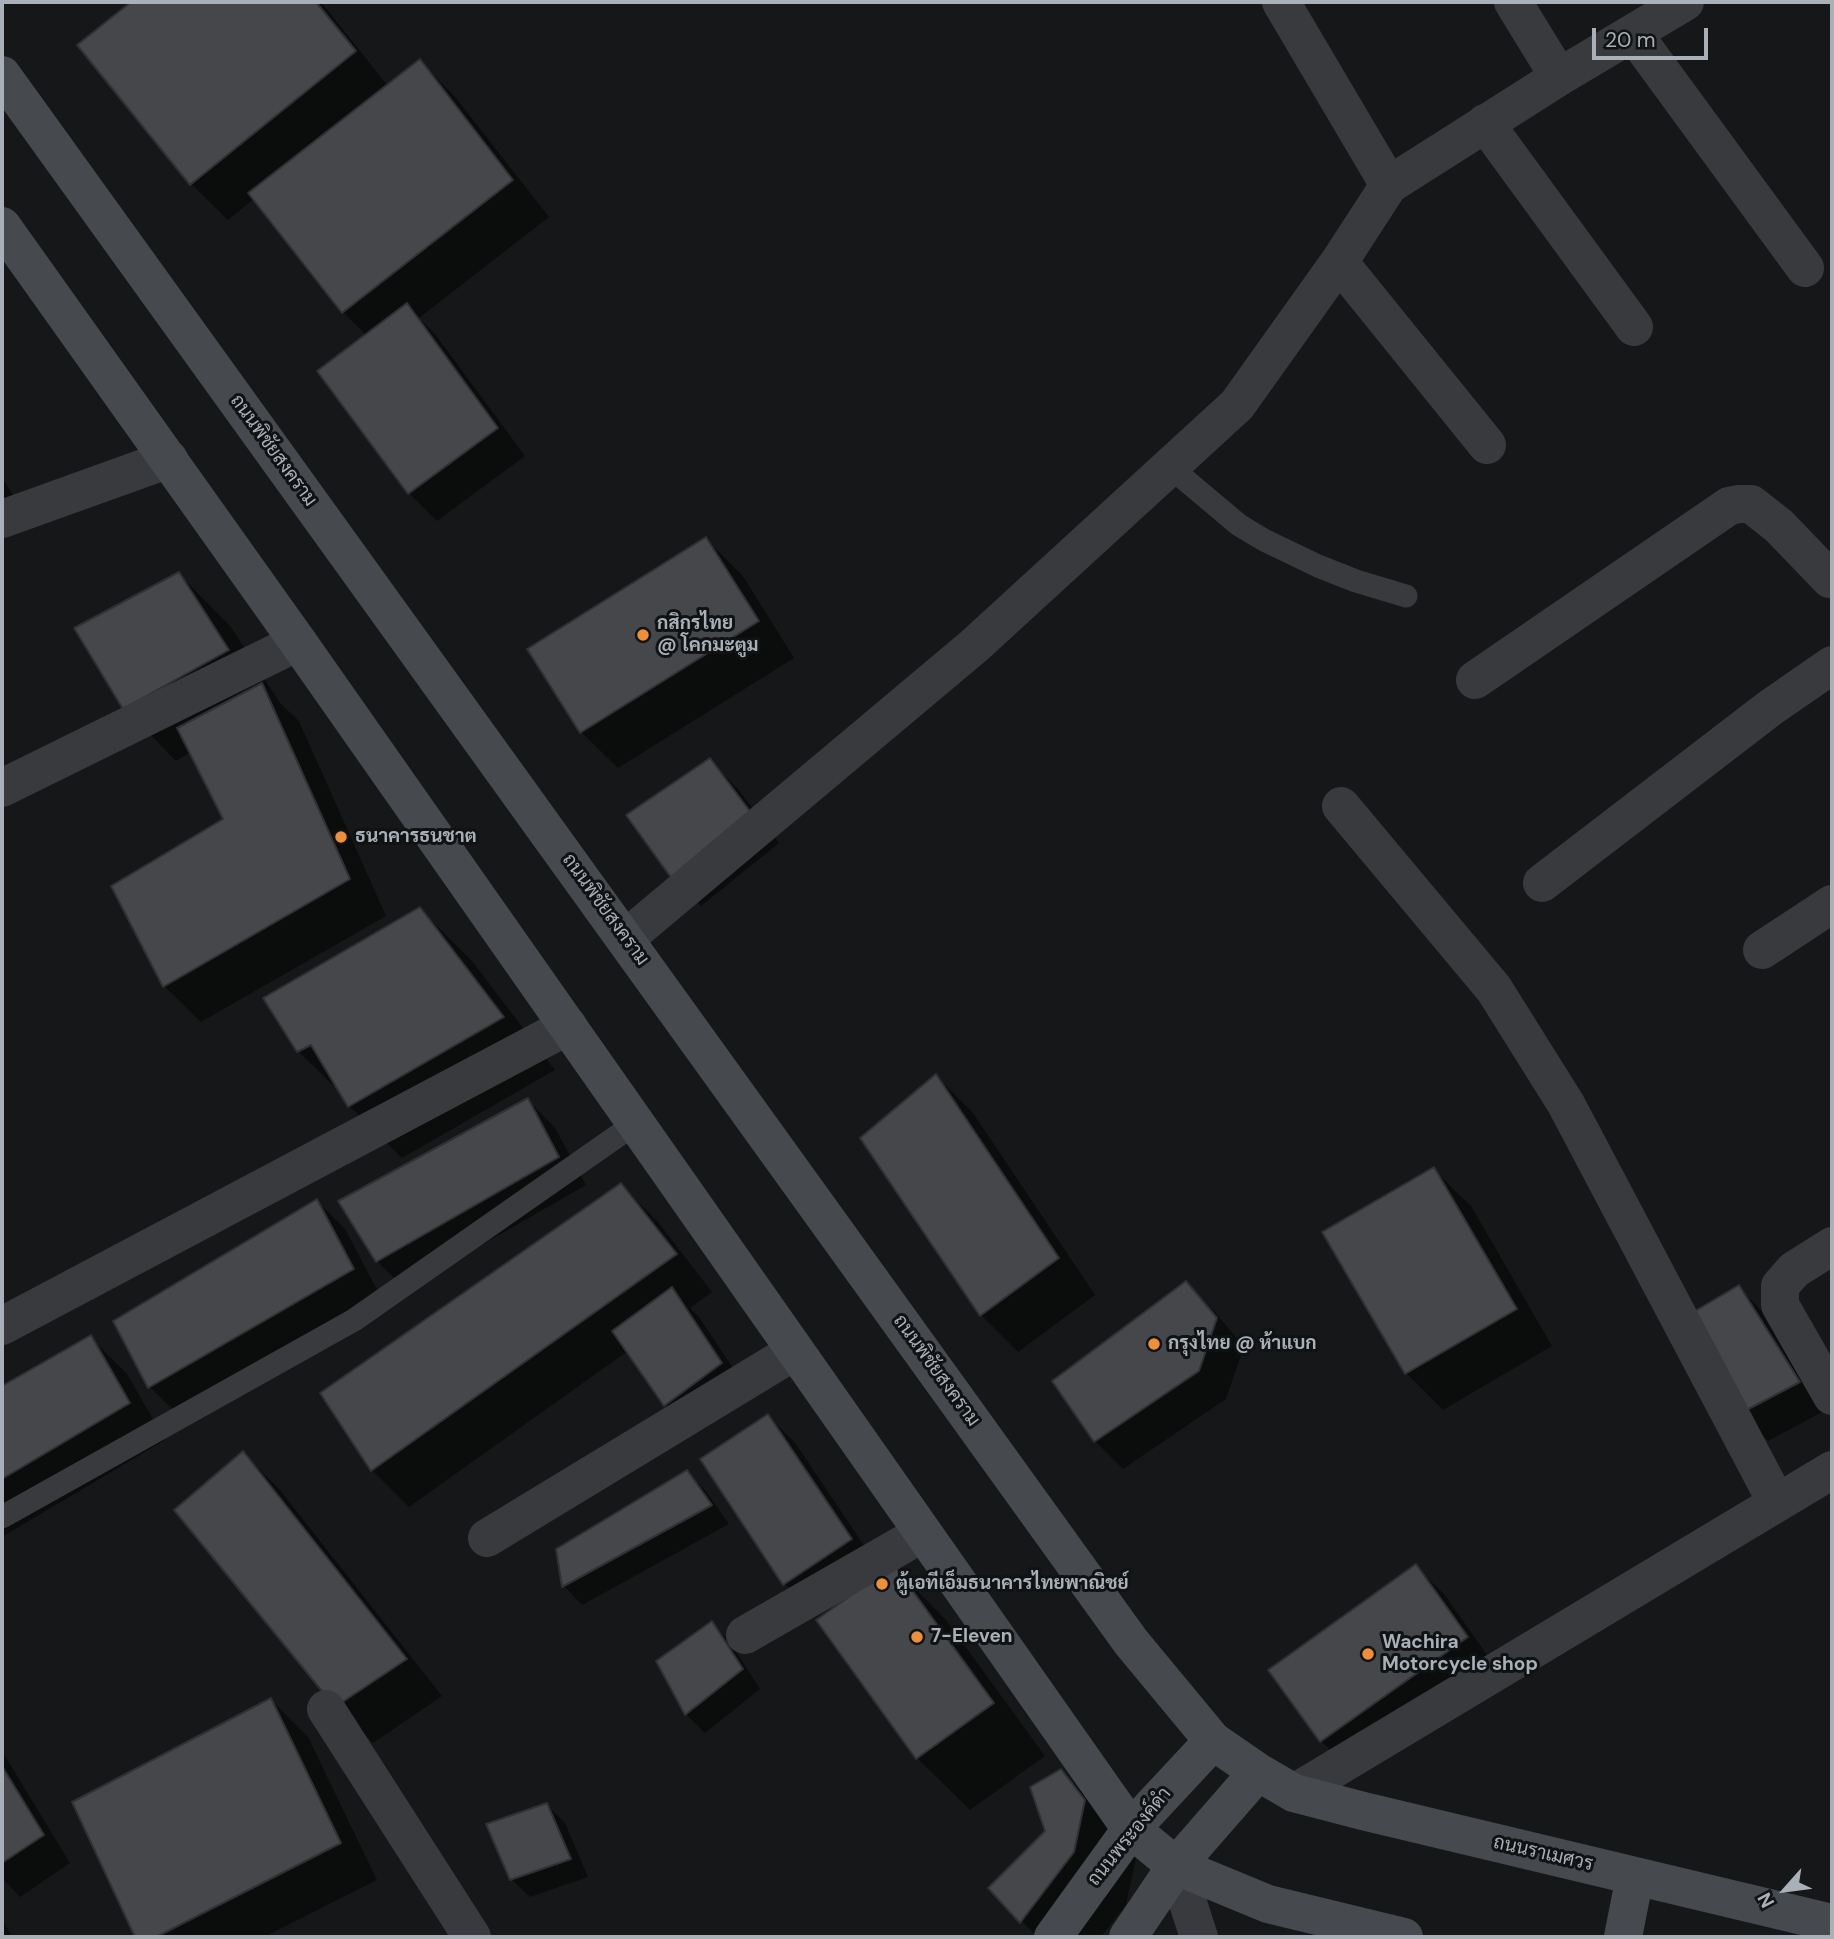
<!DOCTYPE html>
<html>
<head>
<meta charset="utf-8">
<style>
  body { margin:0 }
  #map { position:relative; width:1834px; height:1939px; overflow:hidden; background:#161718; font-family:"DM Sans",sans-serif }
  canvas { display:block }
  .frame { position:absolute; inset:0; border:4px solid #a9b0b8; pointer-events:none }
  .north { position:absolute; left:1750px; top:1855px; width:70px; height:70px; -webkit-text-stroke:5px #111213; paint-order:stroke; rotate:242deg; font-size:19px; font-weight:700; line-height:28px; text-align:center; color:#a9b0b8 }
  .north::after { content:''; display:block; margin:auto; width:24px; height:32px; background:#a9b0b8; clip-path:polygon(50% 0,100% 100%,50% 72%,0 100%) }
  .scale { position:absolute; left:1592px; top:28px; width:116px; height:32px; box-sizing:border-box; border:4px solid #a9b0b8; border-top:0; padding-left:9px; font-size:21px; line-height:24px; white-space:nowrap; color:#a9b0b8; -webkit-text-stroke:5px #111213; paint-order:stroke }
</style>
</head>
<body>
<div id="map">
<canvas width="1834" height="1939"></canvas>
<div class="frame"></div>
<div class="north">N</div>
<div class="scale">20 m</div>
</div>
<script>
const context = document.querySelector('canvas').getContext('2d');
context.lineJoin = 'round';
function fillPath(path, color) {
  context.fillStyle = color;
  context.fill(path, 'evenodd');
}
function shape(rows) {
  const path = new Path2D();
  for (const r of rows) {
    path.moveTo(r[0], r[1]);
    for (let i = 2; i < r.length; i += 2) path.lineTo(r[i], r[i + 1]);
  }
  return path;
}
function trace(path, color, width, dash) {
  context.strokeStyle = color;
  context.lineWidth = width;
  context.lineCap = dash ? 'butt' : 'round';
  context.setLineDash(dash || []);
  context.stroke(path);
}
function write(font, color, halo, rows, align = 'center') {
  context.font = font + ' "DM Sans",Sarabun,sans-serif';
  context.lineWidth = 6;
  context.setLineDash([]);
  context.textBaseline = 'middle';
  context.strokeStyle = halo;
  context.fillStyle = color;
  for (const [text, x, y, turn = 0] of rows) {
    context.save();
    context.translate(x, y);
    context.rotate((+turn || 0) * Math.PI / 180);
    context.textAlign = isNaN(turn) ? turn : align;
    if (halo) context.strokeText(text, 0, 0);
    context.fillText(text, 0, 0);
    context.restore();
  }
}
fillPath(shape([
  [133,2,321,2,388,86,420,61,456,98,549,217,419,318,435,334,525,456,437,521,409,493,367,336,343,312,255,198,228,220,191,184,80,45],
  [2,477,26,516,2,525],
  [706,539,743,576,794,658,618,768,581,732],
  [179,574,231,627,280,703,299,721,386,916,201,1022,164,986,225,820,191,752,176,761,124,708],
  [709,760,737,788,779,843,701,906,674,878],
  [420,909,472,961,555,1070,402,1158,349,1106,343,1095,298,1051],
  [936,1076,973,1113,1095,1295,1018,1352,981,1315,862,1139],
  [528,1100,555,1128,586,1185,405,1289,377,1261],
  [1434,1170,1471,1206,1552,1346,1443,1410,1406,1373],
  [621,1185,658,1222,712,1292,690,1308,699,1317,749,1392,694,1433,666,1405,628,1351,409,1507,372,1470,322,1393],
  [317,1201,345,1229,381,1297,178,1415,150,1387],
  [1186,1283,1214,1311,1244,1347,1226,1399,1123,1469,1095,1441,1055,1381],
  [1738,1287,1766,1315,1826,1410,1768,1441,1740,1413],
  [90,1337,127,1374,165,1440,2,1537,2,1388],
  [768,1416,796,1444,879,1568,813,1612,785,1584,702,1460],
  [243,1453,280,1490,442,1696,373,1743,337,1706],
  [686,1472,705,1490,729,1524,582,1605,564,1586,558,1550],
  [894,1567,946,1620,1045,1756,970,1810,917,1758],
  [1416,1567,1444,1594,1495,1666,1349,1769,1321,1741],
  [712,1623,730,1642,760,1689,705,1733,686,1714,658,1661],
  [271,1700,308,1737,377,1880,264,1937,137,1937,74,1802],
  [2,1751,70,1863,20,1897,2,1878],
  [1061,1771,1113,1823,1137,1853,1126,1905,1101,1937,1037,1937,991,1888,1047,1831],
  [547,1805,565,1823,588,1877,530,1897,511,1879],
  [2,1919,12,1937,2,1937]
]), '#0007');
const building = shape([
  [131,2,316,2,356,51,190,185,77,45,131,2],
  [420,59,513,180,342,313,248,193,420,59],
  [407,303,498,428,408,494,317,371,407,303],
  [706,537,759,621,580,733,527,649,706,537],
  [179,572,229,650,123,709,74,628,179,572],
  [262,683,350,879,163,987,111,886,223,819,177,728,262,683],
  [710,758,752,814,672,879,626,815,710,758],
  [420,907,504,1017,348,1107,311,1045,297,1052,263,998,420,907],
  [936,1074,1059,1258,980,1316,860,1138,936,1074],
  [528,1098,559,1157,376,1262,338,1201,528,1098],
  [1434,1167,1517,1309,1405,1374,1322,1232,1434,1167],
  [621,1183,677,1254,371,1471,320,1393,621,1183],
  [317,1199,354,1269,148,1388,113,1321,317,1199],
  [1186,1281,1217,1318,1199,1371,1094,1442,1052,1381,1186,1281],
  [1739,1285,1800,1382,1739,1414,1685,1317,1739,1285],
  [672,1287,722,1363,664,1406,612,1331,672,1287],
  [91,1335,130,1403,2,1479,2,1386,91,1335],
  [768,1414,852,1539,783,1585,700,1459,768,1414],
  [243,1451,407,1659,335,1707,174,1510,243,1451],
  [687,1470,712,1505,562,1587,556,1549,687,1470],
  [1416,1564,1468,1637,1320,1742,1268,1670,1416,1564],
  [894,1565,994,1703,916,1759,816,1620,894,1565],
  [712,1621,743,1669,685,1715,656,1661,712,1621],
  [271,1698,341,1843,156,1937,135,1937,72,1802,271,1698],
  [2,1766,44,1835,2,1863,2,1766],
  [1061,1769,1085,1800,1074,1852,1020,1923,988,1888,1045,1831,1030,1787,1061,1769],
  [547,1803,571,1859,510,1880,486,1824,547,1803]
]);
fillPath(building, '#45474b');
trace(building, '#303134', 2);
trace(shape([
  [1170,467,1239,525,1264,540,1318,566,1356,581,1406,596],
  [2,1517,354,1320,636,1123]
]), '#383a3d', 23);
trace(shape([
  [1281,2,1389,185],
  [1513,2,1559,77],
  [1633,33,1805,268],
  [1485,123,1634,327],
  [1339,262,1487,445],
  [2,519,169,459],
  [1475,680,1729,506,1739,504,1751,504,1779,526,1830,579],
  [2,788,298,642],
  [1341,806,1494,989,1566,1104,1777,1503],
  [1542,883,1770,708,1832,665],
  [625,939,974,646,1237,405,1339,262,1389,185,1559,77,1685,2],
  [1762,950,1832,904],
  [1832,1246,1794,1270,1780,1286,1780,1305,1832,1396],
  [2,1326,568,1026],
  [487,1538,795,1351],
  [745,1635,923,1533],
  [326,1709,472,1937],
  [1294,1793,1832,1470],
  [1176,1866,1199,1937]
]), '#383a3d', 38);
trace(shape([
  [2,75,1131,1642,1213,1741,1258,1772,1294,1793,1363,1811,1832,1923],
  [2,226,298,642,1131,1829,1176,1866,1268,1904,1404,1937],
  [1053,1937,1131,1829,1213,1741],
  [1128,1937,1176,1866,1258,1772],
  [1623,1937,1635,1876]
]), '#46494d', 38);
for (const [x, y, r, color] of [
  [643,635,7,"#ec8e3b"],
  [341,837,7,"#ec8e3b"],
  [1154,1344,7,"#ec8e3b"],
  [882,1584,7,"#ec8e3b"],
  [917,1637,7,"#ec8e3b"],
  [1368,1654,7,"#ec8e3b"]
]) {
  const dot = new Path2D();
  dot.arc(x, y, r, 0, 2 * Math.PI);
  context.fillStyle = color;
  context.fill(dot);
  trace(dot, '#111213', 2.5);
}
write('19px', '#a9b0b8', '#111213', [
  ["ถนนพิชัยสงคราม",273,451,54],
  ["ถนนพิชัยสงคราม",605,910,54],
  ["ถนนพิชัยสงคราม",936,1371,54],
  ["ถนนพระองค์ดำ",1130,1837,-51],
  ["ถนนราเมศวร",1543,1854,13]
]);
write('bold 19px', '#a9b0b8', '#111213', [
  ["กสิกรไทย",657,624],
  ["@ โคกมะตูม",657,646],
  ["ธนาคารธนชาต",355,837],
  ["กรุงไทย @ ห้าแบก",1168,1344],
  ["ตู้เอทีเอ็มธนาคารไทยพาณิชย์",896,1584],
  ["7-Eleven",931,1637],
  ["Wachira",1382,1643],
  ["Motorcycle shop",1382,1665]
], 'left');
</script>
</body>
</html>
